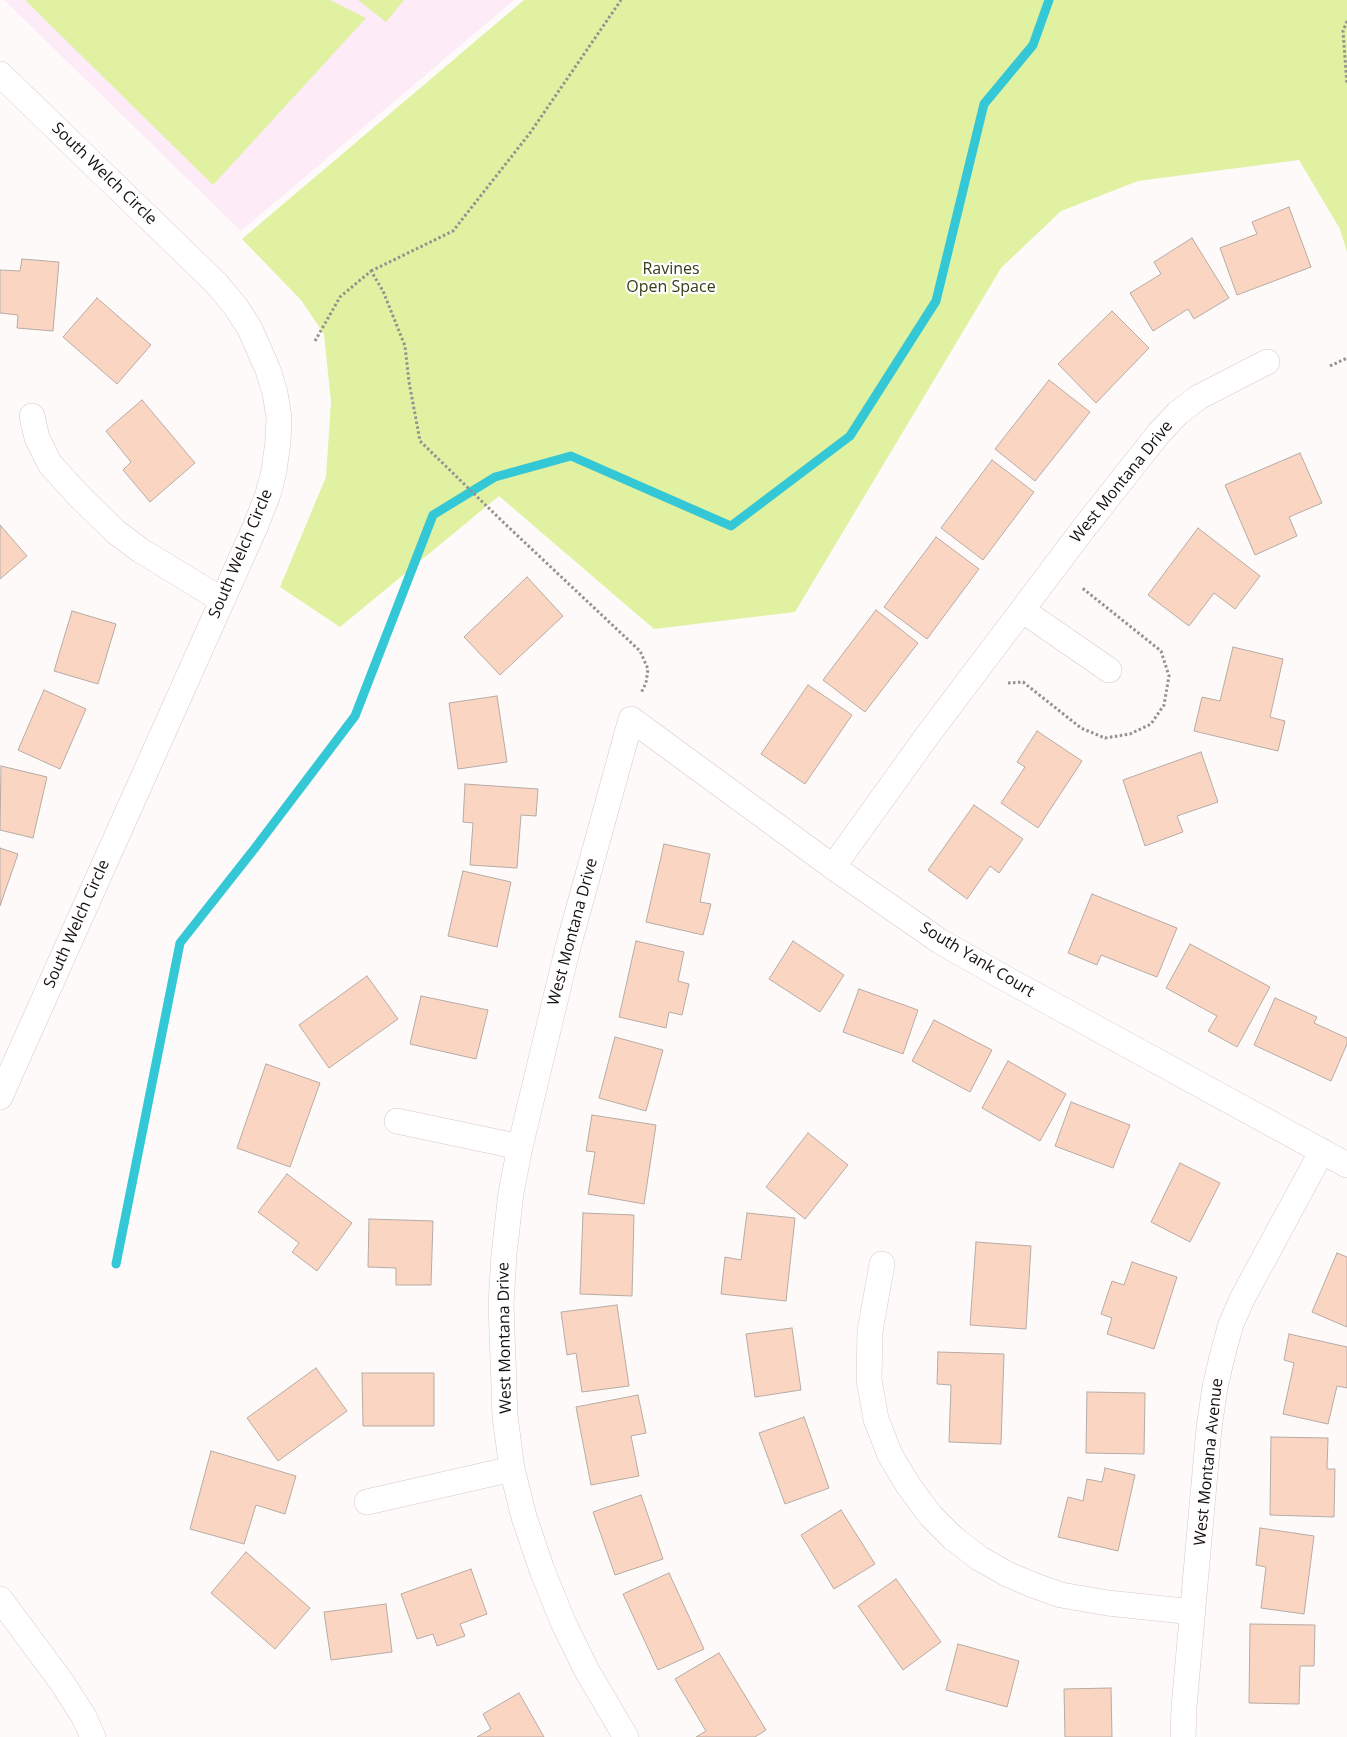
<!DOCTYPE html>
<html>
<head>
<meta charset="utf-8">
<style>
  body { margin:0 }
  canvas { display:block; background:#fdfaf9 }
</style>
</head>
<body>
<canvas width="1347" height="1737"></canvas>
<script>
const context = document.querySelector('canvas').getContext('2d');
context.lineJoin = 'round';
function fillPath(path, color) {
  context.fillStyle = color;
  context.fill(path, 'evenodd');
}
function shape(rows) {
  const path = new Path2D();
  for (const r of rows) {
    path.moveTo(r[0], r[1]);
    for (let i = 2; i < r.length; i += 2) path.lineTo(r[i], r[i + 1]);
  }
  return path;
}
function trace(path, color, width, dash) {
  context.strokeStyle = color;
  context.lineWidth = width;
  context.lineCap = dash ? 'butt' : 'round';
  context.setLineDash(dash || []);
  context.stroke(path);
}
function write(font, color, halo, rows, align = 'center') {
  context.font = font + ' "Open Sans",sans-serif';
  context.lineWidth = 4.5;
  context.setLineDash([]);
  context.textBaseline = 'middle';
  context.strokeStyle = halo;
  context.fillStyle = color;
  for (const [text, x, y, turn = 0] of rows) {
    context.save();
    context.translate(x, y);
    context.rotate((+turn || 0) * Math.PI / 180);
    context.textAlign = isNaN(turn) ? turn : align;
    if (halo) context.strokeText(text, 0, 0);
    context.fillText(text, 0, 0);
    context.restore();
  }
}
fillPath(shape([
  [4,0,514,0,241,231]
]), '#fdebf7');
fillPath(shape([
  [25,0,330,0,366,18,213,185],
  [358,0,404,0,386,22],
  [524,0,1347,0,1347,252,1340,229,1299,160,1138,181,1061,211,1001,268,795,612,654,629,499,496,340,627,280,587,326,477,331,402,324,334,301,300,242,239]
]), '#e0f1a2');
trace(shape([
  [116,1264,180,943,255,848,355,716,433,515,495,477,571,456,731,526,850,436,936,301,984,104,1033,45,1049,0]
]), '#34c8d6', 9);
const building = shape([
  [1289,207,1311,267,1237,295,1220,248,1257,234,1252,222,1289,207],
  [1192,238,1229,298,1194,319,1188,309,1153,331,1130,293,1161,274,1154,262,1192,238],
  [22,259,59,262,53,331,17,328,18,315,0,313,0,270,20,271,22,259],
  [97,298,151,345,117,384,63,337,97,298],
  [1112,311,1149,348,1096,403,1058,364,1112,311],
  [1049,380,1090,412,1035,481,995,449,1049,380],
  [142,400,195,463,150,502,123,470,131,462,106,431,142,400],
  [1300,453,1322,503,1289,517,1297,536,1255,555,1225,485,1300,453],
  [992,460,1034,492,983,560,941,528,992,460],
  [0,525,27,556,0,579,0,525],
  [1198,528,1260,576,1235,609,1214,593,1189,626,1148,595,1198,528],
  [936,537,979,569,927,639,884,607,936,537],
  [527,577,563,616,500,675,464,637,527,577],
  [876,610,918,643,865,712,823,680,876,610],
  [72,611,116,624,98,684,54,671,72,611],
  [1233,647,1283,659,1270,717,1285,721,1278,751,1194,731,1202,697,1220,701,1233,647],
  [808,685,852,715,805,784,761,754,808,685],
  [44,690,86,709,60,769,18,750,44,690],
  [497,696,507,762,458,769,449,703,497,696],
  [1037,731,1082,761,1038,828,1001,803,1025,767,1017,762,1037,731],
  [1201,752,1218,802,1177,816,1183,832,1145,846,1123,780,1201,752],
  [1,766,47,777,33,838,0,830,1,766],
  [465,784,538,789,536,816,521,815,517,868,470,865,473,823,463,822,465,784],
  [974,805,1023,839,999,873,990,866,967,899,928,870,974,805],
  [664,844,710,854,700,902,711,904,703,935,646,922,664,844],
  [0,848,18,854,0,906,0,848],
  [463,871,511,882,497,947,448,936,463,871],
  [1092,894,1177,928,1157,977,1101,955,1097,965,1068,953,1092,894],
  [636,941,684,952,678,981,689,984,682,1015,669,1012,666,1028,619,1017,636,941],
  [793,941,844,975,820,1012,769,979,793,941],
  [1190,944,1270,987,1237,1047,1208,1031,1217,1016,1166,988,1190,944],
  [367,976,398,1019,329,1068,299,1025,367,976],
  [859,989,918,1010,903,1054,843,1032,859,989],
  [421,996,488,1010,476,1059,410,1044,421,996],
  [1275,998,1317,1017,1314,1023,1347,1038,1347,1044,1331,1081,1254,1045,1275,998],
  [934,1020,992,1050,970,1092,912,1061,934,1020],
  [615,1037,663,1050,646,1111,599,1098,615,1037],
  [1008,1061,1066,1094,1040,1141,982,1108,1008,1061],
  [266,1064,320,1083,290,1167,237,1148,266,1064],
  [1071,1102,1130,1125,1113,1168,1055,1146,1071,1102],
  [592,1115,656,1125,644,1204,588,1194,595,1152,586,1151,592,1115],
  [808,1133,848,1165,805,1219,766,1187,808,1133],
  [1180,1163,1220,1183,1190,1242,1151,1222,1180,1163],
  [287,1174,352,1223,317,1271,292,1252,299,1243,258,1212,287,1174],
  [583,1213,634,1215,632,1296,580,1294,583,1213],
  [747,1213,795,1218,786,1301,721,1294,725,1257,741,1260,747,1213],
  [369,1219,433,1221,431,1285,396,1285,396,1268,368,1267,369,1219],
  [976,1242,1031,1246,1026,1329,970,1325,976,1242],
  [1337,1253,1347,1257,1347,1327,1312,1312,1337,1253],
  [1132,1262,1177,1277,1154,1349,1107,1334,1112,1318,1101,1314,1112,1281,1124,1285,1132,1262],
  [617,1305,629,1386,582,1392,576,1353,567,1355,561,1312,617,1305],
  [792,1328,801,1390,755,1397,746,1334,792,1328],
  [1289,1334,1347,1347,1347,1388,1337,1386,1328,1424,1283,1414,1294,1363,1284,1360,1289,1334],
  [938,1352,1004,1354,1001,1444,949,1442,951,1385,937,1384,938,1352],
  [316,1368,347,1411,278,1461,247,1418,316,1368],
  [362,1373,434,1373,434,1426,363,1426,362,1373],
  [1087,1392,1145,1393,1144,1454,1086,1453,1087,1392],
  [638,1395,646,1433,631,1436,639,1476,591,1485,576,1407,638,1395],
  [804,1417,829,1488,785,1504,759,1433,804,1417],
  [1271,1437,1328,1438,1327,1469,1335,1469,1334,1517,1270,1515,1271,1437],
  [211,1451,296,1476,285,1514,256,1505,244,1544,190,1529,211,1451],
  [1105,1468,1135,1475,1118,1551,1058,1537,1068,1497,1083,1501,1087,1479,1102,1482,1105,1468],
  [641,1495,663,1559,615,1575,593,1512,641,1495],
  [841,1510,875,1564,834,1589,801,1535,841,1510],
  [1260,1528,1314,1536,1304,1614,1261,1608,1266,1567,1256,1565,1260,1528],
  [246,1552,310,1608,275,1649,211,1593,246,1552],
  [471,1569,487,1614,460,1624,465,1636,437,1646,433,1634,417,1639,401,1594,471,1569],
  [669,1573,704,1649,658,1670,623,1594,669,1573],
  [896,1579,941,1642,903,1670,858,1606,896,1579],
  [386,1604,392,1652,331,1660,324,1612,386,1604],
  [1250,1624,1315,1625,1314,1666,1300,1666,1299,1704,1249,1703,1250,1624],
  [958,1644,1019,1661,1007,1707,946,1690,958,1644],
  [719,1653,766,1730,755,1737,696,1737,706,1731,675,1679,719,1653],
  [1111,1688,1112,1737,1065,1737,1064,1689,1111,1688],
  [519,1693,544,1737,477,1737,491,1729,483,1714,519,1693]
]);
fillPath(building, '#fad6c2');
trace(building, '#b7aba5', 1);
const minor = shape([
  [0,74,216,283,236,307,250,329,268,370,275,393,279,417,278,441,274,471,268,494,256,525,0,1097],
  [32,416,37,438,50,464,80,497,116,532,140,550,222,600],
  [1022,610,1109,670],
  [833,867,927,736,1084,528,1159,433,1178,413,1199,397,1267,362],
  [397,1121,520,1147],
  [882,1264,870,1331,869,1380,876,1419,890,1455,908,1485,930,1515,953,1538,979,1558,1007,1574,1033,1585,1061,1595,1108,1603,1193,1612],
  [367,1502,512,1469],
  [0,1599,61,1681,84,1717,93,1737],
  [626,1737,587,1671,563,1622,542,1570,524,1517,512,1469,505,1416,501,1304,504,1254,511,1193,520,1147,568,947,631,719,833,867,941,942,1001,976,1347,1165],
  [1183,1737,1184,1707,1209,1428,1215,1387,1223,1353,1231,1324,1242,1299,1322,1151]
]);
trace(minor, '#d7c9c4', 26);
trace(shape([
  [1347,21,1343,31,1347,85],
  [371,271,453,231,530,133,621,0],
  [315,341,340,297,371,271,383,291,405,346,409,382,420,441,503,522,640,651,648,669,646,683,641,693],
  [1330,366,1347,358],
  [1008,683,1023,682,1081,728,1105,738,1130,734,1151,724,1164,705,1169,676,1161,651,1081,587]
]), '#959190', 3, [2.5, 2.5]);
trace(minor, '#fff', 25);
write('16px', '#15100e', '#fff', [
  ["South Welch Circle",104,174,44],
  ["West Montana Drive",1122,482,-51],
  ["South Welch Circle",241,554,-67],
  ["South Welch Circle",77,924,-66],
  ["West Montana Drive",573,932,-75],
  ["South Yank Court",977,960,31],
  ["West Montana Drive",505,1338,-91],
  ["West Montana Avenue",1209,1462,-84]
]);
write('16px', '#363d16', '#fff', [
  ["Ravines",671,269],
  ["Open Space",671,287]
]);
</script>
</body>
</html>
